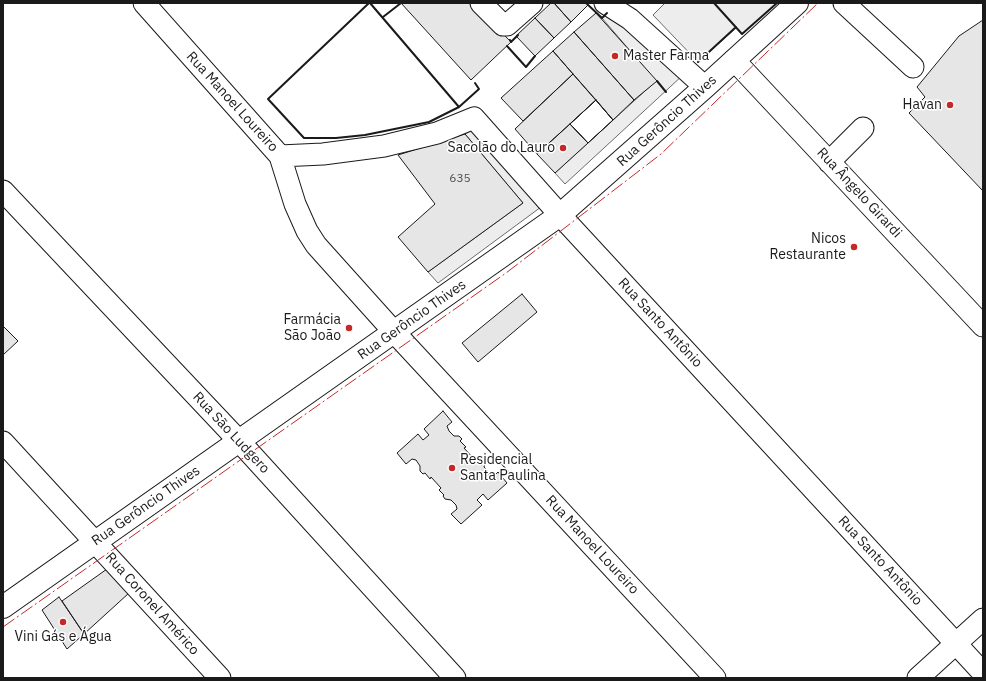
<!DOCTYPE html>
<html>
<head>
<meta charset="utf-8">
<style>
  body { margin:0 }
  #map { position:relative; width:986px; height:681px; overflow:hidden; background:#fff; font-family:"IBM Plex Sans",sans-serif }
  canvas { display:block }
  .frame { position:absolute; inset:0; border:4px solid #1a1a1a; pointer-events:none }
</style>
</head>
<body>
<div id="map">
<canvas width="986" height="681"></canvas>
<div class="frame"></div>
</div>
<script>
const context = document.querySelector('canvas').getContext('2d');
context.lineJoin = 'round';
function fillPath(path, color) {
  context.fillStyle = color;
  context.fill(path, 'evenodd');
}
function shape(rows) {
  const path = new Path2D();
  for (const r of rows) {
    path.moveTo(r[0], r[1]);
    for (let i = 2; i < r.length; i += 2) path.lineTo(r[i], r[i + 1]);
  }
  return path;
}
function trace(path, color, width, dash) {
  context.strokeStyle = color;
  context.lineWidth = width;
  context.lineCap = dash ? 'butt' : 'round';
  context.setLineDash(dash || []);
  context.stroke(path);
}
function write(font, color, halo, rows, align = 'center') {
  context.font = font + ' "IBM Plex Sans",sans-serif';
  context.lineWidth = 3;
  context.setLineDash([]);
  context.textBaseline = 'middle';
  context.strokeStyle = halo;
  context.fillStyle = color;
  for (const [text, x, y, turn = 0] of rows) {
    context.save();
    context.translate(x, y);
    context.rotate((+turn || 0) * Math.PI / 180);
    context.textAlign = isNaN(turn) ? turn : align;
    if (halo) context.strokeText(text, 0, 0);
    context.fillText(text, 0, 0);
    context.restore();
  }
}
const built = shape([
  [665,3,777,3,742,34,736,28,698,62,653,15,665,3],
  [615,5,683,75,565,184,555,173,656,81,602,18,615,5],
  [474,129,541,207,438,283,428,272,523,203,465,134,474,129]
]);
fillPath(built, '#ededed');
trace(built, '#6a6a6a', 1);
const building = shape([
  [401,3,473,3,511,42,471,80,401,3],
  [551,3,554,3,571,22,554,38,535,18,551,3],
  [554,3,586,3,588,5,571,22,554,3],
  [596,13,657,81,634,100,574,32,596,13],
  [535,18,554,38,535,56,516,36,535,18],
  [983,20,983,191,909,113,925,97,917,87,959,36,983,20],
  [574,32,634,100,613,120,553,51,574,32],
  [553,51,573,74,523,121,501,98,553,51],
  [573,74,596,100,537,154,515,129,573,74],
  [596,100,613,120,588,143,570,124,596,100],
  [596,100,613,120,588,143,570,124,596,100],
  [570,124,588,143,555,173,537,154,570,124],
  [465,134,523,203,428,272,398,237,435,204,398,155,465,134],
  [522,294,537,312,478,362,462,343,522,294],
  [3,326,18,341,3,355,3,326],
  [443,411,452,422,447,426,449,431,454,436,459,436,462,439,460,441,466,447,464,448,473,458,475,457,480,463,482,461,485,464,484,467,486,469,485,470,489,475,493,477,498,472,507,483,488,500,483,494,477,500,482,505,461,524,451,514,457,509,456,505,451,500,445,499,443,496,444,495,439,490,441,488,431,477,430,479,425,473,423,474,420,471,420,466,416,460,412,459,406,464,397,453,418,434,423,440,429,435,424,429,443,411],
  [107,569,129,593,84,634,62,601,107,569],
  [59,597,84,634,67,649,42,610,59,597]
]);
fillPath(building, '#e6e6e6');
trace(building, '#1a1a1a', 1);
const minor = shape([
  [144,3,280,156,295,204,307,231,316,245,395,333,715,678],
  [481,3,503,25,507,25,532,3],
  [605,3,630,19,705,87],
  [844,3,913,67],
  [734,60,983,326],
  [280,156,323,154,384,146,437,133,474,118,560,215,983,673],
  [829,162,863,128],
  [3,191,239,441,455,678],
  [3,442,220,678],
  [918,678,983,619]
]);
const major = shape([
  [3,607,560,215,705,87,797,3]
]);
trace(minor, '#1a1a1a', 23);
trace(major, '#1a1a1a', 24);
trace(minor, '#fff', 21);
trace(major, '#fff', 22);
trace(shape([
  [369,3,268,99,304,138,336,138,365,135,429,122,459,107,479,89,475,83],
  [370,3,459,107],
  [586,3,602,18,607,13],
  [714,3,742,34,777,3],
  [383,17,401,3],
  [510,40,511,42,518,35],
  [507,46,526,67,535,56],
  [698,62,736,27],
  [657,81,666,92]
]), '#1a1a1a', 2);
trace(shape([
  [3,627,506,273,661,154,818,3]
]), '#c62828', 1, [14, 3, 2, 3]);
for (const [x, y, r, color] of [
  [615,56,4,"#c62828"],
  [950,105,4,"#c62828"],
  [563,148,4,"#c62828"],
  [854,247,4,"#c62828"],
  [349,328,4,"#c62828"],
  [452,468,4,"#c62828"],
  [63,622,4,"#c62828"]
]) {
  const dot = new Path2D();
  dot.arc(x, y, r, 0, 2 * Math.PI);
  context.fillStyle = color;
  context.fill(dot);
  trace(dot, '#fff', 1.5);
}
write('12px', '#4d4d4d', null, [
  ["635",460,179]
]);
write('14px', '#1a1a1a', '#fff', [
  ["Master Farma",623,56,"left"],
  ["Havan",942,105],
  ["Sacolão do Lauro",555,148],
  ["Nicos",846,239],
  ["Restaurante",846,255],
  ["Farmácia",341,320],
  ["São João",341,336],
  ["Residencial",460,460,"left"],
  ["Santa Paulina",460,476,"left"],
  ["Vini Gás e Água",63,637,"center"]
], 'right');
write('14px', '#1a1a1a', '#fff', [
  ["Rua Manoel Loureiro",232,102,48],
  ["Rua Gerôncio Thives",667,121,-42],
  ["Rua Ângelo Girardi",859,193,47],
  ["Rua Gerôncio Thives",412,320,-35],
  ["Rua Santo Antônio",660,323,47],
  ["Rua São Ludgero",231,433,47],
  ["Rua Gerôncio Thives",146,506,-35],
  ["Rua Manoel Loureiro",592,545,47],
  ["Rua Santo Antônio",880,561,47],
  ["Rua Coronel Américo",152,604,48]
]);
</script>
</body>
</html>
